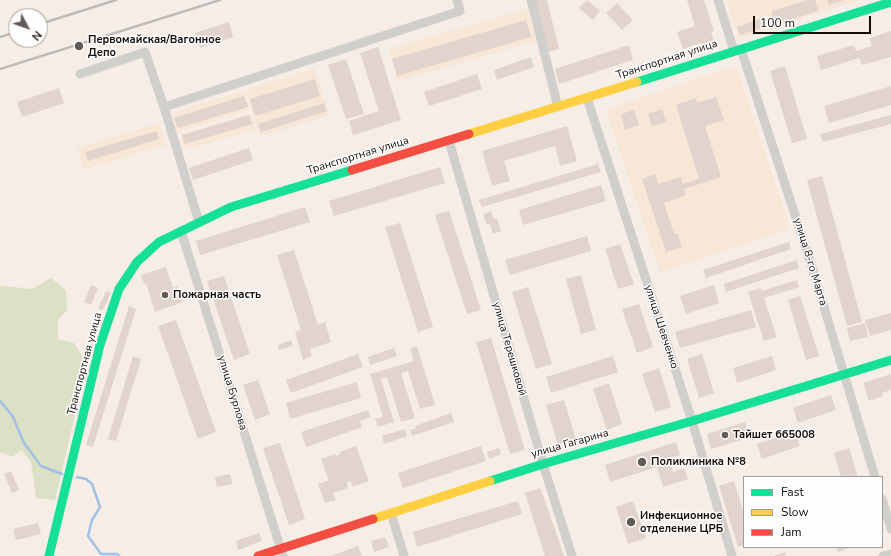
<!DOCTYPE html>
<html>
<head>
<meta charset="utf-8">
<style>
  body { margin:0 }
  #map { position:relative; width:891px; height:556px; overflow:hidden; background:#f6ede6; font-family:"Nunito Sans",sans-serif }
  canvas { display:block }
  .legend { position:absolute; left:743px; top:476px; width:140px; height:72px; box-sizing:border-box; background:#fdfdfd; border:1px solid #a09d9b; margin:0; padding:5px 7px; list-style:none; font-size:12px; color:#140d08 }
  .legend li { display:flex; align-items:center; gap:8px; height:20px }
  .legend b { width:20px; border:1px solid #a09d9b }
  .north { position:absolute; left:8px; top:8px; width:40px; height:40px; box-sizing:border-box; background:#fdfdfd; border:1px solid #a09d9b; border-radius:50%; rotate:131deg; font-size:11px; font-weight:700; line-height:16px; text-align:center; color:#140d08 }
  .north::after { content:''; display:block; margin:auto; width:14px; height:18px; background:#635b56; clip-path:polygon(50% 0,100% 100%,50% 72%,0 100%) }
  .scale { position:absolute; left:753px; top:16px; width:118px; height:18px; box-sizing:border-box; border:2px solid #140d08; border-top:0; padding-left:5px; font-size:12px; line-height:14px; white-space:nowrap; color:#140d08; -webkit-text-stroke:3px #fdfdfd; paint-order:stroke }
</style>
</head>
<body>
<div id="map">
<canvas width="891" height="556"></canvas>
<ul class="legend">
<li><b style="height:5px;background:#16e098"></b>Fast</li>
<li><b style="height:5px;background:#ffcf43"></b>Slow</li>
<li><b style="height:5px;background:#f24e42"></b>Jam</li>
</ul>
<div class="north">N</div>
<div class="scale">100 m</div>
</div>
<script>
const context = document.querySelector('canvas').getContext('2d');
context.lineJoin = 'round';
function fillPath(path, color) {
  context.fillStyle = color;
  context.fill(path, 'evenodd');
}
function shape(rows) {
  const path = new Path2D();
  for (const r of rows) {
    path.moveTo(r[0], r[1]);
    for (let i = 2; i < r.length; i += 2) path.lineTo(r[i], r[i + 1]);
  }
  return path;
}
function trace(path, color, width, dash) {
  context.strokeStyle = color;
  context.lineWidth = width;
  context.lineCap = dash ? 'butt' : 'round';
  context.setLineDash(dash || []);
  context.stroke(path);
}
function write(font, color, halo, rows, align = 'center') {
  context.font = font + ' "Nunito Sans",sans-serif';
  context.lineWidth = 3;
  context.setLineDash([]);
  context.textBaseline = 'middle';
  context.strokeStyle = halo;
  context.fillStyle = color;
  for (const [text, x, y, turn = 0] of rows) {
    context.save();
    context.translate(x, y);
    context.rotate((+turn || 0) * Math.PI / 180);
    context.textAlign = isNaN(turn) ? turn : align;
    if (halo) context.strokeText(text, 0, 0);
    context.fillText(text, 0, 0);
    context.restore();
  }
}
fillPath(shape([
  [726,0,858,0,739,39],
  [527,9,536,41,398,81,389,49],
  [736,66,790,229,660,272,606,110],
  [314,68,329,115,260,137,246,90],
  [244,91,250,110,177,132,172,113],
  [251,114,255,129,185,150,180,135],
  [159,123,166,145,83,170,77,148]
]), '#f8e6d7');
fillPath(shape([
  [51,278,66,290,67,310,58,320,58,339,74,343,87,364,55,500,36,498,31,462,22,450,12,457,0,452,0,287,4,286,32,289]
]), '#dce0c5');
trace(shape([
  [0,401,12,415,24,443,41,466,62,474],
  [77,477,86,479,92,484,100,507,92,520,88,536,101,554,117,554,119,556]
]), '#a1c0e5', 2.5);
fillPath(shape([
  [532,0,547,0,559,49,545,53],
  [587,0,600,11,593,20,579,8],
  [687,0,704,0,714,31,711,32,715,44,702,48,701,43,683,49,677,32,695,26],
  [808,0,815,0,818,11,775,24,771,11],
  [827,0,844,0,829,5],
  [617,3,633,20,622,30,606,13],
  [760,19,763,28,740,35,737,27],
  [526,20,531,37,397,76,392,59],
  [229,22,233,37,200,48,195,33],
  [891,31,891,57,862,65,859,58,821,70,817,56,854,45,856,51,872,46,870,38],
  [629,45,633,60,559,84,555,69],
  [378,47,401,120,353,135,349,121,379,111,360,53],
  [531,57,534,67,497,80,494,70],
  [346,59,364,114,346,119,328,65],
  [785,66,807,139,792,143,770,71],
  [477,74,482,89,429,106,424,92],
  [315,79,320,96,255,116,250,99],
  [891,86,891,105,829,123,824,106],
  [59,88,64,103,22,117,17,102],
  [244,96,248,107,178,128,174,118],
  [716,97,724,120,705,126,721,177,684,189,686,195,664,203,674,234,677,233,682,247,666,252,642,179,655,174,658,184,681,177,683,184,699,179,676,105,696,98,697,103],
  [324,103,327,111,261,132,258,124],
  [662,109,666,122,652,126,648,114],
  [634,110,639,125,625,130,621,114],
  [249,115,252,124,185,144,182,135],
  [891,115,891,124,823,142,820,134],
  [567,126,577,161,560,166,555,146,504,161,510,181,492,186,482,151],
  [157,131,159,139,88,161,85,152],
  [249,148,253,160,193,180,189,168],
  [598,164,601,172,482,207,479,200],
  [440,167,445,183,334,216,329,201],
  [822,176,862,322,847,326,807,180],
  [601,185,606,201,523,225,519,210],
  [305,207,310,222,200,255,196,241],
  [449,211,481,310,467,314,435,215],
  [491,211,494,219,497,218,501,231,493,234,490,224,487,225,483,214],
  [400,223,433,327,418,332,385,227],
  [587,236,591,251,510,275,505,260],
  [789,242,791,249,706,278,703,270],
  [620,244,634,284,618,289,605,249],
  [294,250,318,325,325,322,331,342,310,349,312,356,303,360,295,332,301,330,277,255],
  [797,260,799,268,726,292,724,284],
  [166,267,173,288,177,286,183,302,155,312,146,283,144,284,141,275],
  [581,275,596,330,581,334,566,279],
  [224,276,250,354,234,360,207,281],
  [797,280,799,287,764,298,777,337,764,341,748,292,761,288,762,291],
  [91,285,98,288,91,305,84,302],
  [714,285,719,303,686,314,680,296],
  [528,287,552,364,536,369,512,292],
  [106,291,111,293,103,310,98,309],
  [800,296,819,356,806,360,788,300],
  [639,304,653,347,637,353,622,309],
  [129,306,136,309,93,447,86,445],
  [751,310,756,327,680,348,675,332],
  [891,313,891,330,870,336,865,320],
  [176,320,216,432,198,439,158,326],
  [865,323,868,337,850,341,847,328],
  [491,338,525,450,510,454,476,342],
  [291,340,293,346,279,350,278,345],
  [417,346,435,405,420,409,408,371,401,373,415,418,401,422,387,377,381,379,394,422,378,427,375,419,383,417,370,374,414,361,410,349],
  [394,348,397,356,370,365,368,357],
  [358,354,363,367,291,393,286,380],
  [702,354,714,393,699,398,687,359],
  [133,356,141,359,116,441,108,439],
  [613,356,618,372,551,393,546,377],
  [772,356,776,370,737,383,733,368],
  [659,368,671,407,655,412,642,374],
  [891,374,891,390,882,393,883,396,869,401,863,383],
  [258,380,270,414,255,420,243,385],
  [357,382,361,398,290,419,286,403],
  [609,383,622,424,607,430,593,389],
  [831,395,836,410,798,423,793,408],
  [564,400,576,439,558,445,546,405],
  [368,410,371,417,360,421,362,427,306,447,301,432],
  [451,413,454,422,412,436,410,430,416,429,415,426],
  [745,422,750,437,711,449,707,434],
  [405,429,407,436,384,444,382,436],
  [795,431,800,446,762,459,757,444],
  [676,442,680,455,669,458,673,472,684,468,688,479,663,487,657,467,610,482,605,465],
  [280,443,305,519,289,525,263,448],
  [356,446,369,481,352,487,351,481,347,482,348,488,333,493,336,500,325,503,318,484,329,480,321,459,335,454,336,456,340,454,340,452],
  [481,446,486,461,403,488,398,473],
  [499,448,501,454,489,459,487,452],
  [849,448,858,477,841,477,834,453],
  [11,471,19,490,12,493,4,474],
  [230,474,232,484,217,487,215,477],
  [734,481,744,514,744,545,738,547,719,486],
  [540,488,547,506,564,556,545,556,525,493],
  [518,501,522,514,417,547,413,532],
  [633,501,646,538,628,544,616,507],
  [38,523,41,534,16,540,13,529],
  [259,533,262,541,238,550,236,541],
  [385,537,389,547,374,552,371,541],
  [358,546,362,556,331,556],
  [836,547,852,547,838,552],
  [785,552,786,556,774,556]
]), '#e0d4cc');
trace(shape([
  [531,0,558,107],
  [718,0,734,51],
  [741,49,811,264,875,477],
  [80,74,145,52,164,107],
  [587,98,692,421,732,556],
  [449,141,543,464,572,556],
  [199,222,164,107,460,11,457,0],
  [181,231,283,556],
  [882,499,891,529],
  [391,513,404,556],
  [883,556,891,554]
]), '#d1cfcc', 9);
trace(shape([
  [637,82,891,2],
  [490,481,543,464,692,421,891,360],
  [49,556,100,345,119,289,137,262,159,242,231,207,352,170]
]), '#16e098', 9);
trace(shape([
  [469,134,637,82],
  [373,519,490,481]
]), '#ffcf43', 9);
trace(shape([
  [352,170,469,134],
  [258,556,373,519]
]), '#f24e42', 9);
trace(shape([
  [40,24,116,0],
  [0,37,16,32],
  [0,69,220,0]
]), '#bdbbb9', 2.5);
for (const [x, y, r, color] of [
  [79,46,5,"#635b56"],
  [165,295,4,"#635b56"],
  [725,435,4,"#635b56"],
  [642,462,5,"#635b56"],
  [631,522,5,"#635b56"]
]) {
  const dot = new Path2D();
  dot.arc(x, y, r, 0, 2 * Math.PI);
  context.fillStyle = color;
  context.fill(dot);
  trace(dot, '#fdfdfd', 1.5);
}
write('bold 11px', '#140d08', '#fdfdfd', [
  ["Первомайская/Вагонное",88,40],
  ["Депо",88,53],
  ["Пожарная часть",173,295],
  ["Тайшет 665008",733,435],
  ["Поликлиника №8",651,462],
  ["Инфекционное",640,516],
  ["отделение ЦРБ",640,529]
], 'left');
write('11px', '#140d08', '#fdfdfd', [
  ["Транспортная улица",667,60,-18],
  ["Транспортная улица",358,156,-17],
  ["улица 8-го Марта",810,262,73],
  ["улица Шевченко",661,327,72],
  ["улица Терешковой",509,349,74],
  ["Транспортная улица",85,364,-75],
  ["улица Бурлова",232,393,73],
  ["улица Гагарина",570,444,-16]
]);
</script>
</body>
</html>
